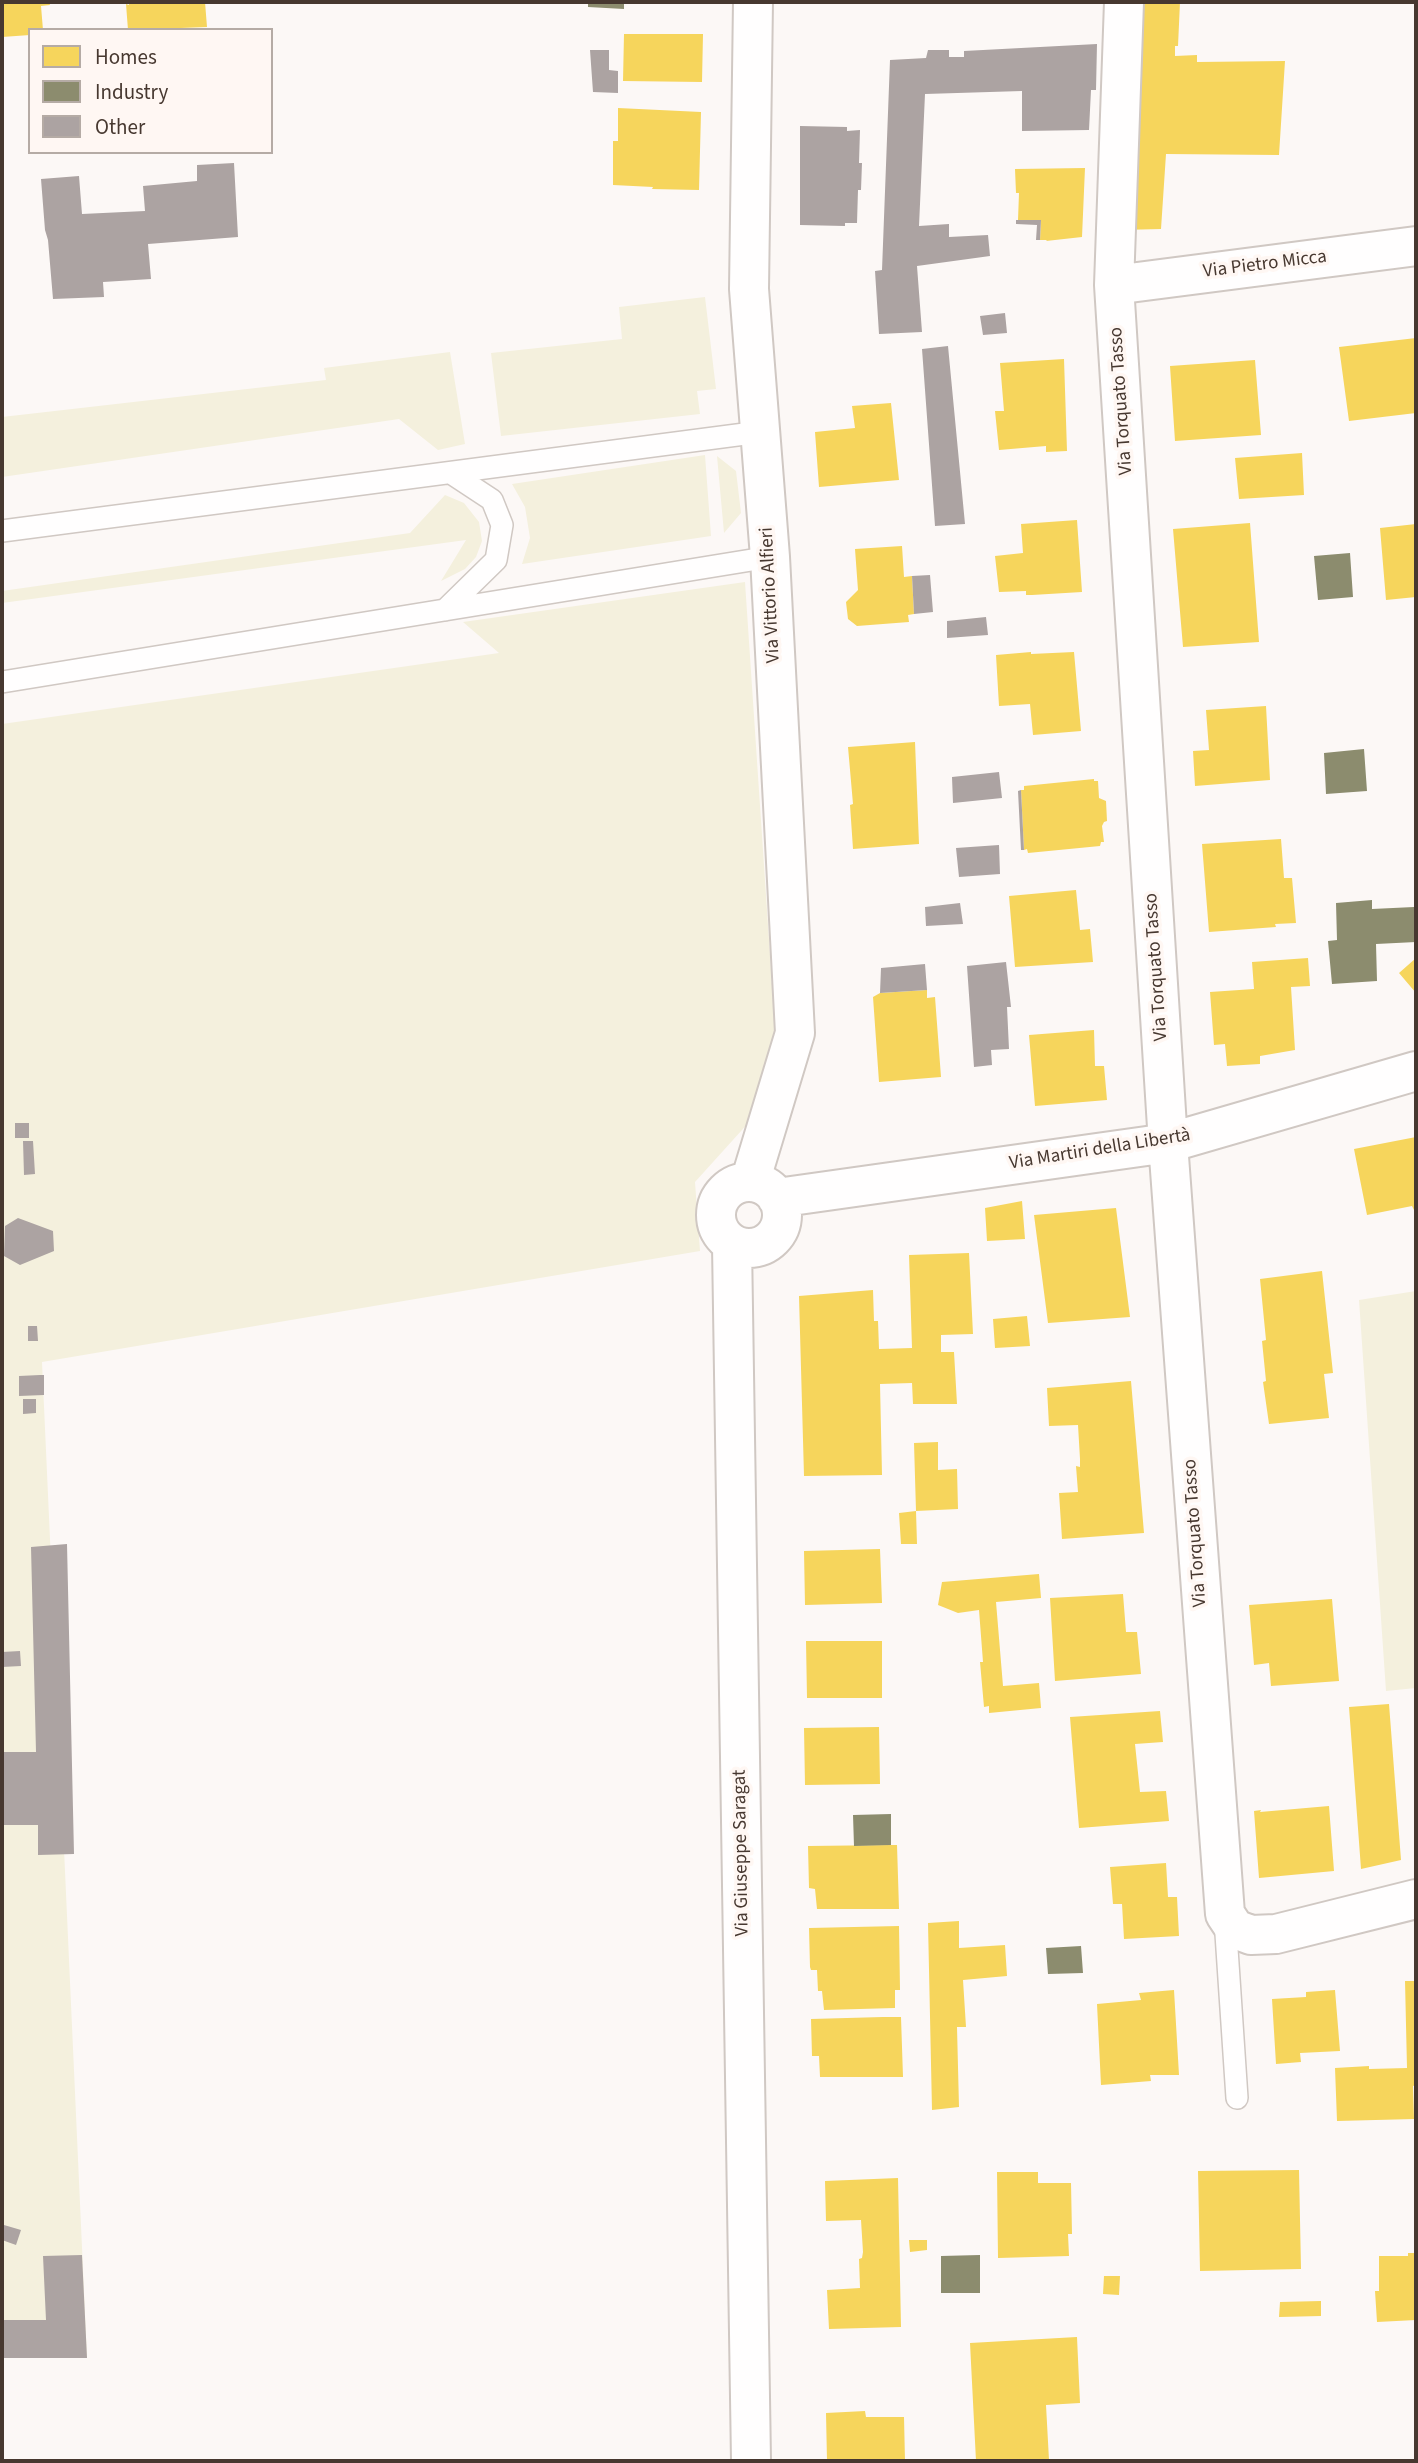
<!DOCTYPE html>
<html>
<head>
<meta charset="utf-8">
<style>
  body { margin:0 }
  #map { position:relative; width:1418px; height:2463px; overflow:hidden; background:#fcf8f6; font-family:"Source Sans 3",sans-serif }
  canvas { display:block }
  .frame { position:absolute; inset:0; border:4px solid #473830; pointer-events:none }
  .legend { position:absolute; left:28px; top:28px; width:245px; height:126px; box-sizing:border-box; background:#fff7f3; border:2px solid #b5aba5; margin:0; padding:9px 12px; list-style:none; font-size:21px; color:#473830 }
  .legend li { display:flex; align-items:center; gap:14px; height:35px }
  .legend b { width:35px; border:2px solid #b5aba5 }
</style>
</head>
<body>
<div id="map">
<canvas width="1418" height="2463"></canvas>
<div class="frame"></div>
<ul class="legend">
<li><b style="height:19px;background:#f6d55c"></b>Homes</li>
<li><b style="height:19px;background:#8c8c6e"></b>Industry</li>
<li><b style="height:19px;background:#aca3a2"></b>Other</li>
</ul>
</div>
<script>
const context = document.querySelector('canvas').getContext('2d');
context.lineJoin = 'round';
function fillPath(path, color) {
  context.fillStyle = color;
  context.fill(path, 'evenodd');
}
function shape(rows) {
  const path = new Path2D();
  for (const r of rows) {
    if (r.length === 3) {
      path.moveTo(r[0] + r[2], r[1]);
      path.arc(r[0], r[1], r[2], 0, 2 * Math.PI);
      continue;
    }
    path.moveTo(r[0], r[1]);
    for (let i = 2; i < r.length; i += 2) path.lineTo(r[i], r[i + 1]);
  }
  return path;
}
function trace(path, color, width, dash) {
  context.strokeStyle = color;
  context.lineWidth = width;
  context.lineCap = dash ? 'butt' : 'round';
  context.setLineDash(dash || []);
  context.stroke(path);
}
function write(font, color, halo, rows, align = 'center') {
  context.font = font + ' "Source Sans 3",sans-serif';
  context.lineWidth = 7;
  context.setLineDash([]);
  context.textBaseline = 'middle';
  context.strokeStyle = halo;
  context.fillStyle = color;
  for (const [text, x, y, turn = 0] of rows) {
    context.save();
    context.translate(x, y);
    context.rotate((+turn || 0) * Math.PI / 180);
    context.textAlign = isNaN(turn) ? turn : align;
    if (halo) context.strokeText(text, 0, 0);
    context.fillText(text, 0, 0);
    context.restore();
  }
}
fillPath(shape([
  [705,297,716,389,697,391,700,414,501,436,491,353,622,339,619,307],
  [450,352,465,444,438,450,399,419,2,477,2,417,326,380,324,368],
  [705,455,711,536,522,564,530,538,525,507,512,484],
  [717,456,736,471,741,513,724,533],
  [445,495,464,503,479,522,482,541,476,557,465,569,441,581,466,540,2,603,2,591,410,533],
  [745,582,779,1089,695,1182,700,1251,42,1362,87,2358,2,2358,2,724,499,653,463,622],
  [1416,1291,1416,1688,1386,1691,1359,1300]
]), '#f4f0dd');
fillPath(shape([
  [2,2,49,2,50,5,41,6,43,30,30,30,30,35,2,37],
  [129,2,205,2,207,27,128,30,126,4,129,5],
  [1127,2,1180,2,1178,46,1175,46,1175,56,1197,55,1197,62,1285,61,1279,155,1166,154,1161,229,1121,230],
  [624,34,703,34,702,82,623,81],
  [618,108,701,112,699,190,652,189,653,187,613,185,613,141,618,141],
  [1085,168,1082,237,1046,241,1047,240,1040,240,1041,220,1018,220,1019,193,1016,193,1015,169],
  [1416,338,1416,413,1349,421,1339,347],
  [1064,359,1067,451,1046,452,1046,446,999,450,995,411,1004,411,1000,363],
  [1255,360,1261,435,1175,441,1170,366],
  [891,403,899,480,819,487,815,432,855,428,852,406],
  [1302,453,1304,495,1239,499,1235,458],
  [1077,520,1082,592,1032,595,1026,595,1026,591,999,592,995,556,1023,553,1021,524],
  [1250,523,1259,642,1183,647,1173,529],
  [1416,524,1416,597,1386,600,1380,528],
  [902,546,904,577,912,576,914,614,908,615,909,622,857,626,848,619,846,602,858,590,855,549],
  [1031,652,1031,654,1074,652,1081,731,1033,735,1030,704,999,706,996,655],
  [1266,706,1270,780,1195,786,1193,751,1209,750,1206,710],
  [915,742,919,844,853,849,850,805,853,804,848,747],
  [1094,779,1094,781,1098,781,1099,798,1106,801,1107,821,1104,822,1102,826,1104,842,1101,842,1100,846,1028,853,1027,849,1024,850,1021,790,1024,790,1024,786],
  [1281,839,1284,878,1292,878,1296,923,1275,924,1276,927,1209,932,1202,844],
  [1076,890,1080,930,1090,929,1093,962,1015,967,1009,896],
  [1308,958,1310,986,1291,987,1295,1050,1260,1056,1260,1064,1227,1066,1225,1044,1214,1045,1210,992,1254,989,1252,962],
  [1416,958,1416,993,1399,973],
  [927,990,927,998,935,997,941,1077,879,1082,873,997,880,993],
  [1094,1030,1095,1066,1104,1066,1107,1100,1035,1106,1029,1035],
  [1416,1137,1416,1209,1414,1210,1412,1206,1367,1215,1354,1149],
  [1022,1201,1025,1239,987,1241,985,1208],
  [1116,1208,1130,1317,1048,1323,1034,1215],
  [969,1253,973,1334,941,1335,941,1352,954,1352,957,1404,913,1404,912,1383,880,1384,882,1475,804,1476,799,1296,873,1290,874,1321,878,1321,879,1349,912,1348,909,1255],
  [1322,1271,1333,1373,1324,1374,1329,1418,1269,1424,1263,1382,1266,1381,1262,1341,1266,1340,1260,1279],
  [1027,1316,1030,1346,995,1348,993,1319],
  [1131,1381,1144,1533,1062,1539,1059,1493,1078,1492,1076,1466,1080,1467,1080,1459,1078,1425,1049,1426,1047,1388],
  [938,1442,938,1470,957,1469,958,1509,916,1511,914,1443],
  [916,1511,917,1544,901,1544,899,1513],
  [880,1549,882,1603,805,1605,804,1551],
  [1039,1574,1041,1598,996,1602,1003,1686,1039,1683,1041,1708,989,1713,989,1706,984,1707,980,1662,983,1662,979,1610,958,1613,938,1605,942,1582],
  [1123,1594,1126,1632,1137,1632,1141,1674,1055,1681,1050,1598],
  [1332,1599,1339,1681,1271,1686,1269,1663,1254,1665,1249,1605],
  [806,1641,882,1641,882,1698,807,1698],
  [1389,1704,1401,1860,1361,1869,1349,1707],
  [1160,1711,1163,1742,1135,1744,1140,1792,1166,1791,1169,1821,1079,1828,1070,1717],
  [879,1727,880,1784,805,1785,804,1728],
  [1329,1806,1334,1871,1259,1878,1254,1811,1261,1810,1260,1812],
  [891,1845,897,1845,899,1909,817,1909,815,1889,809,1888,808,1846],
  [1166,1863,1168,1897,1177,1897,1179,1936,1124,1939,1122,1904,1113,1904,1110,1867],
  [959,1921,959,1948,1005,1945,1007,1976,963,1980,966,2027,957,2027,959,2107,932,2110,928,1923],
  [899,1926,900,1990,895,1990,895,2008,824,2010,822,1991,818,1991,817,1970,811,1970,810,1967,809,1928],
  [1405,1981,1416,1981,1416,2085,1413,2086,1414,2119,1337,2121,1335,2068,1369,2066,1369,2069,1407,2068],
  [1174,1990,1179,2075,1150,2075,1151,2081,1101,2085,1097,2004,1141,2000,1139,1993],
  [1335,1990,1340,2051,1300,2053,1301,2062,1276,2064,1272,1999,1306,1997,1306,1992],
  [883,2017,901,2017,903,2077,820,2077,819,2056,812,2056,811,2019],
  [1299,2170,1301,2269,1200,2271,1198,2171],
  [997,2172,1038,2172,1038,2183,1071,2183,1072,2234,1068,2234,1069,2256,998,2258],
  [898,2178,901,2327,829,2329,827,2290,860,2288,859,2259,862,2258,863,2252,861,2220,826,2221,825,2181],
  [909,2240,927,2240,927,2250,910,2252],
  [1408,2253,1416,2253,1416,2320,1377,2322,1375,2291,1379,2291,1379,2256,1408,2256],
  [1104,2276,1120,2276,1119,2295,1103,2294],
  [1321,2301,1321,2316,1279,2317,1280,2302],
  [1077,2337,1080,2403,1046,2405,1049,2460,976,2461,970,2343],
  [865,2411,866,2417,904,2417,905,2461,827,2461,826,2413]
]), '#f6d55c');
fillPath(shape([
  [588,2,624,2,624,9,588,7],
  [1350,553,1353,597,1318,600,1314,556],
  [1364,749,1367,791,1326,794,1324,753],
  [1372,900,1372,909,1414,907,1416,942,1376,944,1377,981,1332,984,1328,941,1337,940,1336,903],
  [891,1814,891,1845,854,1846,853,1815],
  [1081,1946,1083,1973,1048,1974,1046,1948],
  [980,2255,980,2293,941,2293,941,2256]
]), '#8c8c6e');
fillPath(shape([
  [1097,44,1096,90,1091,90,1089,130,1022,131,1022,91,925,94,919,226,949,224,949,237,988,235,990,256,917,266,922,332,879,334,875,271,882,270,890,60,926,58,928,50,949,50,949,57,964,57,964,51],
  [590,50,609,50,609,70,618,71,618,93,593,92],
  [800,126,847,127,847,131,860,130,859,163,862,163,861,190,858,190,857,223,845,223,845,226,800,225],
  [234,163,238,237,148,244,151,279,103,282,104,297,53,299,48,240,45,230,41,179,79,176,82,214,145,211,143,186,197,181,197,165],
  [1016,220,1041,220,1040,240,1036,240,1037,225,1016,224],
  [1005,313,1007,333,983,335,980,316],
  [948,346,965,524,935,526,922,349],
  [930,575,933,612,914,614,912,576],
  [986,617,988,635,947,638,947,621],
  [999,772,1002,798,953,803,952,777],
  [1021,790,1024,850,1021,850,1018,791],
  [999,845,1000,874,959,877,956,848],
  [960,903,963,924,926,926,925,907],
  [1006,962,1011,1007,1007,1007,1009,1049,991,1050,992,1065,974,1067,967,966],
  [925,964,927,990,880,993,881,968],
  [15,1123,29,1123,29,1138,15,1138],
  [23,1141,33,1141,35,1174,24,1175],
  [18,1218,53,1231,54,1251,20,1265,4,1256,5,1226],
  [28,1326,37,1326,38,1341,28,1341],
  [40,1375,44,1375,44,1395,19,1396,19,1376],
  [23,1399,36,1399,36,1413,23,1414],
  [67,1544,74,1854,38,1855,38,1825,2,1825,2,1752,36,1752,31,1547],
  [20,1651,21,1666,2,1667,2,1652],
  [4,2225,21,2230,16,2245,2,2240],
  [82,2255,87,2358,2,2358,2,2320,46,2320,43,2256]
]), '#aca3a2');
const service = shape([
  [2,531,760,432],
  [445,610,496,560,502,525,492,500,451,473],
  [2,682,770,557],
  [1225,1919,1237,2098]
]);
const minor = shape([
  [1124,2,1114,285,1168,1143,1225,1914,1235,1929,1251,1935,1276,1934,1416,1899],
  [1114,285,1416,246],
  [749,1215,33],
  [750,1182,795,1033,770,557,749,289,753,2],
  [777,1198,1168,1143,1416,1071],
  [732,1245,751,2461]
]);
trace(service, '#d0c8c3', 24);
trace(minor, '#d0c8c3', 42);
trace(service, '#fffefe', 21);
trace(minor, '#fffefe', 38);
write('19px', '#473830', '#fff7f3', [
  ["Via Pietro Micca",1265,265,-7],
  ["Via Torquato Tasso",1122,401,-94],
  ["Via Vittorio Alfieri",771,595,-93],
  ["Via Torquato Tasso",1157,967,-94],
  ["Via Martiri della Libertà",1100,1150,-9],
  ["Via Torquato Tasso",1196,1533,-94],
  ["Via Giuseppe Saragat",742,1853,-91]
]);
</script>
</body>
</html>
